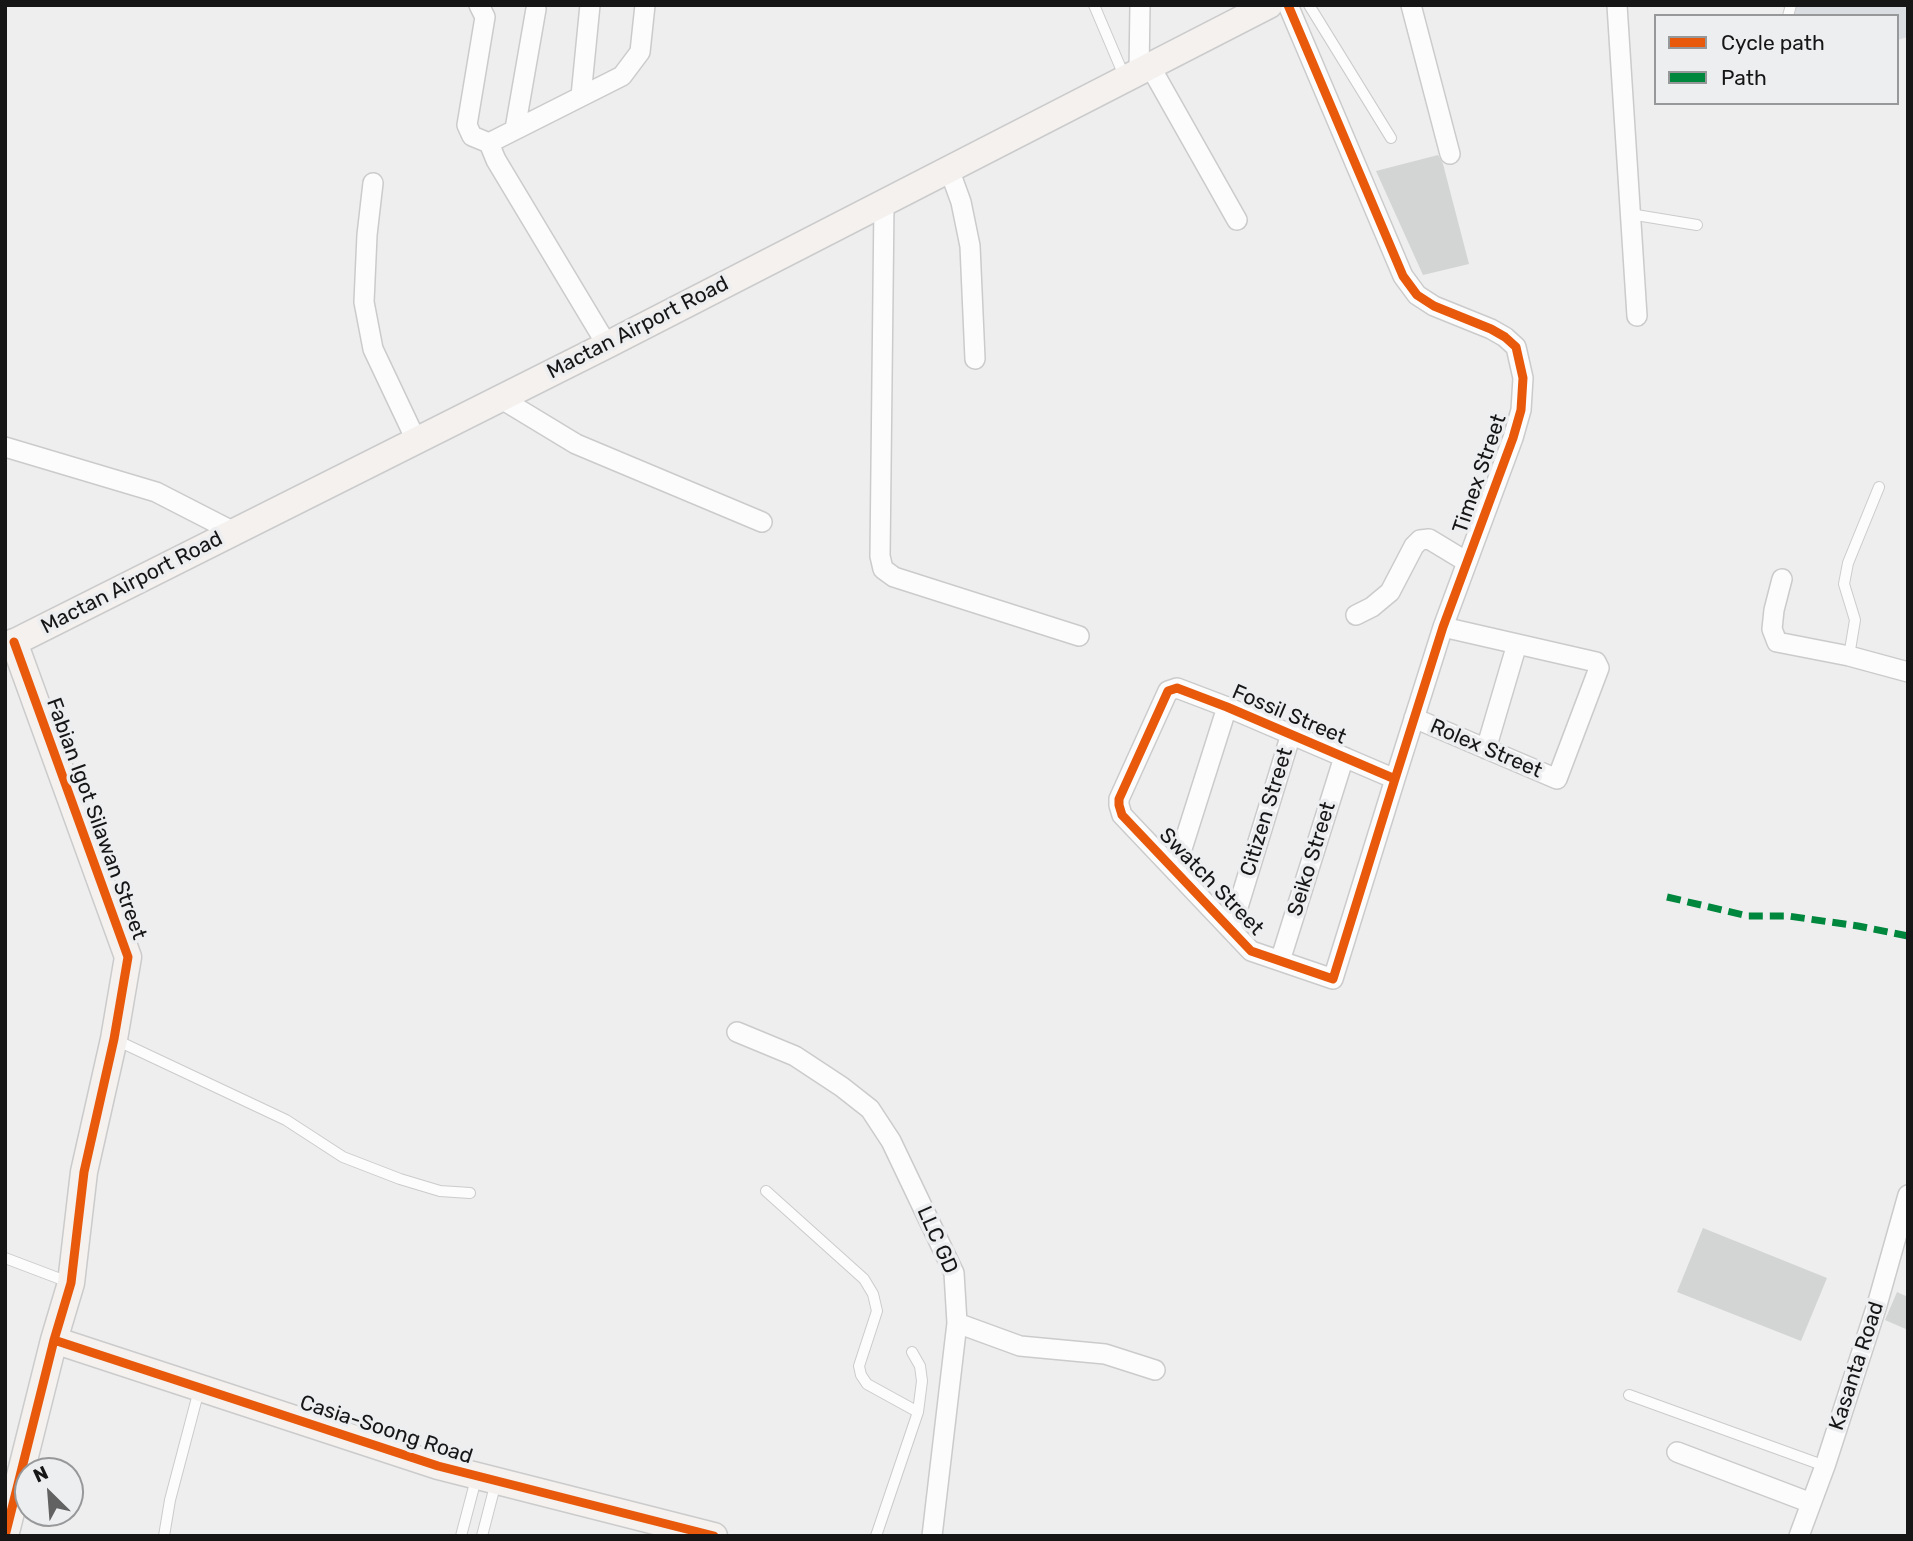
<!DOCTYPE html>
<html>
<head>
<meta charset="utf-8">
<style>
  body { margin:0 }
  #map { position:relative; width:1913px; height:1541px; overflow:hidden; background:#eeeeef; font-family:Rubik,sans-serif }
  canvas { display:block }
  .frame { position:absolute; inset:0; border:7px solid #161617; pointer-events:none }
  .legend { position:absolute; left:1654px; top:14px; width:245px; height:91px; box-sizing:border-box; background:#edeef0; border:2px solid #979899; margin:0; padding:9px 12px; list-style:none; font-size:21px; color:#161617 }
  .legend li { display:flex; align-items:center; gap:14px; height:35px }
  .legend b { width:35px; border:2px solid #979899 }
  .north { position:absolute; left:14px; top:1457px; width:70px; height:70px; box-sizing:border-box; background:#edeef0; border:2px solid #979899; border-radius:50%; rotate:335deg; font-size:19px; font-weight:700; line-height:28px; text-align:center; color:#161617 }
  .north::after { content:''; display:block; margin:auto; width:24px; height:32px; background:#626263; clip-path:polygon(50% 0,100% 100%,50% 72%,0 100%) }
</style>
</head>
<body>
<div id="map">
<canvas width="1913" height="1541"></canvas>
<div class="frame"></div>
<ul class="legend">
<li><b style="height:9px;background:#e8590c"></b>Cycle path</li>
<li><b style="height:9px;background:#00873e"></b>Path</li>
</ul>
<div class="north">N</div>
</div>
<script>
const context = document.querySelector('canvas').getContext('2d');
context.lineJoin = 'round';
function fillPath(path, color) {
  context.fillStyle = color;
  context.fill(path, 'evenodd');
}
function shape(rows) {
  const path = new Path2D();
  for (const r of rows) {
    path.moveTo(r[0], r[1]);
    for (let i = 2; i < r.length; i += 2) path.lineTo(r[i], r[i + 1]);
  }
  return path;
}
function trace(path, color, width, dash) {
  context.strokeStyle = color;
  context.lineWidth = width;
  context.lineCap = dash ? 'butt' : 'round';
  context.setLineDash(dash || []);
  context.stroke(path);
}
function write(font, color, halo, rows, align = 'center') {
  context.font = font + ' Rubik,sans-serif';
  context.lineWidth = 7;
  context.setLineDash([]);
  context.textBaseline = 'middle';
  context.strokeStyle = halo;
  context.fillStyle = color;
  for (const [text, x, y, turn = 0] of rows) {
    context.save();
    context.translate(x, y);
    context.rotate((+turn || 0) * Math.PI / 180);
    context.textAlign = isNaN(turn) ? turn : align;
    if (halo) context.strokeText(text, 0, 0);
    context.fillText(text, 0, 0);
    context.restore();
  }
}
fillPath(shape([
  [1780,5,1908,5,1908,37,1897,40,1897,16,1795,16]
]), '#dadde2');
fillPath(shape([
  [1438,155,1443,164,1469,264,1423,275,1376,171],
  [1703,1228,1827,1278,1801,1341,1677,1292],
  [1897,1292,1908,1297,1908,1330,1885,1320]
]), '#d3d4d4');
const lane = shape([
  [1094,5,1125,78],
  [1309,5,1391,138],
  [1788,16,1791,5],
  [1630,214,1697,225],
  [1849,656,1855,620,1844,584,1848,563,1879,487],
  [116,1040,286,1120,343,1157,400,1179,440,1191,470,1193],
  [766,1191,864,1279,873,1294,877,1311,859,1366,861,1375,867,1384,918,1412],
  [5,1258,71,1283],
  [1629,1395,1825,1466],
  [164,1536,170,1500,199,1390],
  [461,1536,476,1479],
  [482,1536,496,1482],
  [876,1536,918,1412,922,1381,920,1366,912,1352]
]);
const street = shape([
  [479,5,485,17,467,125,472,136,489,143],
  [1288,5,1403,276,1417,295,1434,306,1491,329,1505,337,1516,347,1523,378,1521,410,1513,438,1443,627,1395,779,1333,979,1251,951,1122,815,1119,805,1119,799,1168,691,1177,688,1227,707,1395,779],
  [1411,5,1450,154],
  [1617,5,1637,316],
  [1150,66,1237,220],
  [1139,72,1140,5],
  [581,96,590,5],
  [515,129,536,9],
  [949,169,961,202,970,246,975,359],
  [373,183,367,235,364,302,373,349,416,440],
  [884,203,880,556,883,569,894,577,1079,636],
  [607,345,496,160,489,143,622,76,640,52,645,5],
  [500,398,576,444,762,522],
  [5,447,156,492,234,532],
  [1782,579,1774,610,1772,629,1777,642,1849,656,1908,672],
  [1356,615,1372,607,1390,592,1414,546,1420,540,1429,539,1467,562],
  [1414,718,1557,779,1599,668,1596,662,1443,627],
  [1486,749,1517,644],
  [1175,871,1227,707],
  [1231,930,1291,734],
  [1280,961,1344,757],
  [737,1032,795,1056,842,1087,870,1109,891,1141,954,1273,957,1323,932,1536],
  [957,1323,1020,1346,1105,1354,1155,1370],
  [1677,1452,1811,1503],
  [1799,1536,1825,1466,1877,1305,1908,1195]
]);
const secondary = shape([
  [5,647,607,345,1269,5],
  [54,1340,438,1466,714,1536],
  [5,1536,54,1340,71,1283,84,1172,114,1039,128,957,14,642]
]);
trace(lane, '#cbcbcc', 12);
trace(street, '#cbcbcc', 22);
trace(secondary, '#cbcbcc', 29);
trace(lane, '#fcfcfd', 10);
trace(street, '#fcfcfd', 19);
trace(secondary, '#f4f1ef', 26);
trace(shape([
  [1667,897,1748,916,1788,916,1858,926,1908,936]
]), '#00873e', 7, [14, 7]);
trace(shape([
  [1288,5,1403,276,1417,295,1434,306,1491,329,1505,337,1516,347,1523,378,1521,410,1513,438,1443,627,1395,779,1333,979,1251,951,1122,815,1119,805,1119,799,1168,691,1177,688,1227,707,1395,779],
  [54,1340,438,1466,714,1536],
  [5,1536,54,1340,71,1283,84,1172,114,1039,128,957,14,642]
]), '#e8590c', 9);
write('21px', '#161617', '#edeef0', [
  ["Mactan Airport Road",638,328,-27],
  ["Timex Street",1480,474,-71],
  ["Mactan Airport Road",132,583,-27],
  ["Fossil Street",1289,715,23],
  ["Rolex Street",1486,749,23],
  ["Citizen Street",1267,812,-73],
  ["Fabian Igot Silawan Street",96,819,70],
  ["Seiko Street",1312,859,-73],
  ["Swatch Street",1211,882,46],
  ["LLC GD",937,1240,66],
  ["Kasanta Road",1857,1366,-72],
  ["Casia-Soong Road",386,1430,18]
]);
</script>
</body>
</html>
